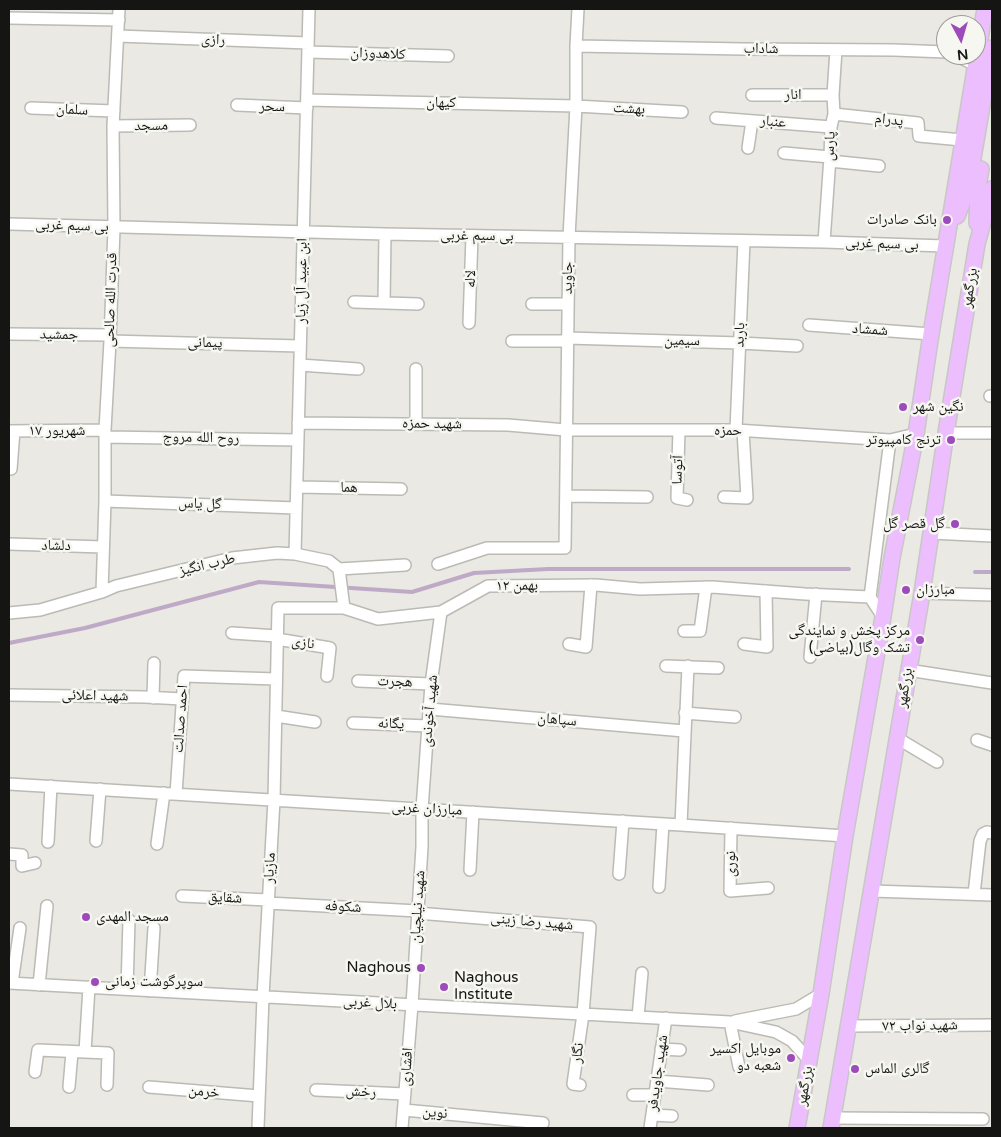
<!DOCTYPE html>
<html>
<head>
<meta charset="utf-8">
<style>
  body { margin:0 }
  #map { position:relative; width:1001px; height:1137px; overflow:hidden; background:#eae9e4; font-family:"Varela Round",sans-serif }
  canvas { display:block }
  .frame { position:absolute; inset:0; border:10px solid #151513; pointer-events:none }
  .north { position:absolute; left:936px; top:15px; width:50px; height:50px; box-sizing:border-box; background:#f7f7f1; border:1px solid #9d9d98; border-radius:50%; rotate:174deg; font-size:14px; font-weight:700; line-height:20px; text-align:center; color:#151513 }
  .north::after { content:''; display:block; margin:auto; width:18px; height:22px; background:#9d4bba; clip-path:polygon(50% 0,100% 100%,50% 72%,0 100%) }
</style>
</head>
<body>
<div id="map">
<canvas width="1001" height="1137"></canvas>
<div class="frame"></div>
<div class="north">N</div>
</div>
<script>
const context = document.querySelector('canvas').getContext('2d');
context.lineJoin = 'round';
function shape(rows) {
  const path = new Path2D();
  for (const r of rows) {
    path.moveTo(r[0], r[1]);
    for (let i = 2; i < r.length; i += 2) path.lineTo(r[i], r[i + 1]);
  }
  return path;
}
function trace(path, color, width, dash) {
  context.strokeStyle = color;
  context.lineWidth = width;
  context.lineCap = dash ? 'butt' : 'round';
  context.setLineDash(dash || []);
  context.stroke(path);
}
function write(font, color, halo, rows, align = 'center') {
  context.font = font + ' "Varela Round","Noto Naskh Arabic",sans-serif';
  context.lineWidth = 5;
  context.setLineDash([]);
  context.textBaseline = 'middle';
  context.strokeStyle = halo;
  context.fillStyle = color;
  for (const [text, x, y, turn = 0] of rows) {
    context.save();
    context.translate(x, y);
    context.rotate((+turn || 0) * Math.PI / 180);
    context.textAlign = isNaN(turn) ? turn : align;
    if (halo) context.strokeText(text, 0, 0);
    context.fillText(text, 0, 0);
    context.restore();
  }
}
trace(shape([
  [975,572,992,572],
  [9,643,85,628,259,582,412,592,474,573,548,569,849,569]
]), '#bea9c6', 4);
const minor = shape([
  [9,18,119,20],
  [118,36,308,43],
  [576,46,743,49,894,50,946,52],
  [308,52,448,56],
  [954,55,976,65],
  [752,95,833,95],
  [307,100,576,106,682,112],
  [237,105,307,108],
  [31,108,114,111],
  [834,114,918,123,919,136,962,140],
  [716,118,831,127],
  [113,126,190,125],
  [748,148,752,121],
  [784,153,830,157],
  [830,161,879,166],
  [9,224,385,234,824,242,945,246],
  [824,242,830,157,831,127,834,114,833,95,836,50],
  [354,302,418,304],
  [384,303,385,234],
  [532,304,568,304],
  [469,323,472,236],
  [809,325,931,334],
  [9,334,110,335],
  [567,338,740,343,797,346],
  [110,341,300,346],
  [512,341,567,341],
  [300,365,358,369],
  [990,396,992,396],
  [298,423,508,425,566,430,736,430,890,440,916,434],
  [416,424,416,369],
  [679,430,677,498,687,500],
  [736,430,744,241],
  [9,431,105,430],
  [946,433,992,433],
  [105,437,298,440],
  [11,469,14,431],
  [297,487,401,489],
  [566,496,647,497],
  [724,497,747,498,743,431],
  [105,501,296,508],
  [931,533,992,536],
  [9,544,103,547],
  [295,554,309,9],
  [438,564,487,548,565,548,569,237,576,106,576,46,578,9],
  [339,569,344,608],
  [102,592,105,501,105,430,110,341,114,228,113,126,119,9],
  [922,593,992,595],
  [870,597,890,440],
  [9,613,40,610,102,592,116,586,232,558,277,553,295,554,329,561,339,569,405,565],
  [684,631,700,631,706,587],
  [232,633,277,636],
  [277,639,330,648,327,676],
  [569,644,586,647,591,585],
  [744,644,767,647,766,591],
  [810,657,816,594],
  [666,666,718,668],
  [908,670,992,683],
  [358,681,431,684],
  [9,695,145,697,182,699],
  [153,698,154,663],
  [430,709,684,731],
  [685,713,735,717],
  [276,716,315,722],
  [353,723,428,726],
  [897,738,937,762],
  [977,740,992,745],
  [9,784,681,825,845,836],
  [176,794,184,676,276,679],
  [681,825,688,666],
  [731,828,730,891,768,888],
  [96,841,100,789],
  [48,842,51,786],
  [157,844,164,793],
  [9,854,22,855,22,866,35,863],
  [470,870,473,812],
  [619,874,623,821],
  [659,887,663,824],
  [872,891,992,895],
  [974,894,980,841,983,834,987,832,992,833],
  [182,896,268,900],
  [268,903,418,911],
  [417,913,590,927,583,1014,573,1084,580,1085],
  [9,983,730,1022,776,1032,792,1041,809,1060],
  [12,983,20,928],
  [39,985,47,906],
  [127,989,129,920],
  [150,991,154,928],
  [638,1017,642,973],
  [735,1021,796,1009,821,994],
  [730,1022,739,1067],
  [848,1026,992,1025],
  [661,1049,680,1050],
  [85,1052,89,987],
  [35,1072,38,1050,108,1053,107,1085],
  [657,1081,708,1085],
  [69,1087,72,1052],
  [149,1087,259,1096],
  [316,1090,405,1094],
  [633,1095,655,1095],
  [404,1110,543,1123],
  [652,1115,672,1116],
  [833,1118,983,1119],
  [258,1128,263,997,274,800,278,608,344,608,378,619,441,612,488,586,596,585,640,589,712,587,805,594,870,597,883,617],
  [402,1128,412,1005,422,847,422,809,431,684,441,612],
  [650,1128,666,1018]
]);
const major = shape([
  [957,216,968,187,992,48],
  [977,223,978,186,981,169],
  [797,1128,821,994,845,836,883,617,892,558,916,434,931,334,985,9],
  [831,1128,922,593,946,433,977,244,992,189]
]);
trace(minor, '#bbbab5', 14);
trace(major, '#c7c7c6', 18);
trace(minor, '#fff', 11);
trace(major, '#ecbefe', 15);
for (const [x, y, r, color] of [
  [947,220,5,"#9d4bba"],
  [903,407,5,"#9d4bba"],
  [951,440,5,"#9d4bba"],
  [955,524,5,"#9d4bba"],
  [906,590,5,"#9d4bba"],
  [920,640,5,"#9d4bba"],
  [86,917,5,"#9d4bba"],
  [421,968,5,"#9d4bba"],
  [95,982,5,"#9d4bba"],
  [444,987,5,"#9d4bba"],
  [791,1058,5,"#9d4bba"],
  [855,1069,5,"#9d4bba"]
]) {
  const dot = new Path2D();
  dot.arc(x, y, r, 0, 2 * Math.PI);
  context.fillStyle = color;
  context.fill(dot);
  trace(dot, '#f7f7f1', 2);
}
write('15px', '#151513', '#f7f7f1', [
  ["رازی",213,40,2],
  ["شاداب",761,49,1],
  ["کلاهدوزان",378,54,2],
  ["انار",793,95],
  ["کیهان",441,103,1],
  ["سحر",272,107,2],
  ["بهشت",629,109,3],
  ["سلمان",72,110,3],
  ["پدرام",889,120,6],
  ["عنبار",773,122,5],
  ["مسجد",151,126,-1],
  ["پارس",830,146,-87],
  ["بی سیم غربی",72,226,2],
  ["بی سیم غربی",477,236,1],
  ["بی سیم غربی",882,244,2],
  ["جاوید",568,278,-89],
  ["لاله",471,279,-88],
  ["ابن عبید آل زیار",302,281,-89],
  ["بزرگمهر",970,288,-81],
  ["قدرت الله صالحی",111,300,-88],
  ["شمشاد",870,330,4],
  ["جمشید",59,335,1],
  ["باربد",740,335,-88],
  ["سیمین",682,341,1],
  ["پیمانی",205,343,1],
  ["شهید حمزه",432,424,1],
  ["۱۷ شهریور",57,431],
  ["حمزه",728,431,1],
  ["روح الله مروج",201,438,1],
  ["آتوسا",678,470,-88],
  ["هما",349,488,1],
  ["گل یاس",200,504,2],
  ["دلشاد",56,546,1],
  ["طرب انگیز",207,565,-13],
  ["۱۲ بهمن",517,586,-1],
  ["نازی",303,643,9],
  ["هجرت",395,682,2],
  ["بزرگمهر",905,688,-81],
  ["شهید اعلائی",95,696,1],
  ["شهید آخوندی",430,711,-85],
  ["احمد صدالت",181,719,-86],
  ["سپاهان",557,720,5],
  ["یگانه",391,724,2],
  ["مبارزان غربی",427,809,3],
  ["نوری",731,864,-89],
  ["مازیار",270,868,-87],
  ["شقایق",225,898,3],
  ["شکوفه",343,907,3],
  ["شهید نیلچیان",418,907,-86],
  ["شهید رضا زینی",532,922,5],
  ["بلال غربی",370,1003,3],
  ["شهید نواب ۷۲",920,1026,-1],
  ["نگار",578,1053,-82],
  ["افشاری",407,1067,-86],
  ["شهید جاویدفر",658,1073,-82],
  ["بزرگمهر",805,1086,-80],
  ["خرمن",204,1092,5],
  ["رخش",361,1092,3],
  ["نوین",435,1113,5]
]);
write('15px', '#151513', '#f7f7f1', [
  ["بانک صادرات",937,220],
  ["نگین شهر",913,407,"left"],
  ["ترنج کامپیوتر",941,440],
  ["گل قصر گل",945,524],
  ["مبارزان",916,590,"left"],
  ["مرکز پخش و نمایندگی",910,631],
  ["تشک وگال(بیاضی)",910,648],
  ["مسجد المهدی",96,917,"left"],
  ["Naghous",411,968],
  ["Naghous",454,978,"left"],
  ["Institute",454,995,"left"],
  ["سوپرگوشت زمانی",105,982,"left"],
  ["موبایل اکسیر",781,1049],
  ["شعبه دو",781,1066],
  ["گالری الماس",865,1069,"left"]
], 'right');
</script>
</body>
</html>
